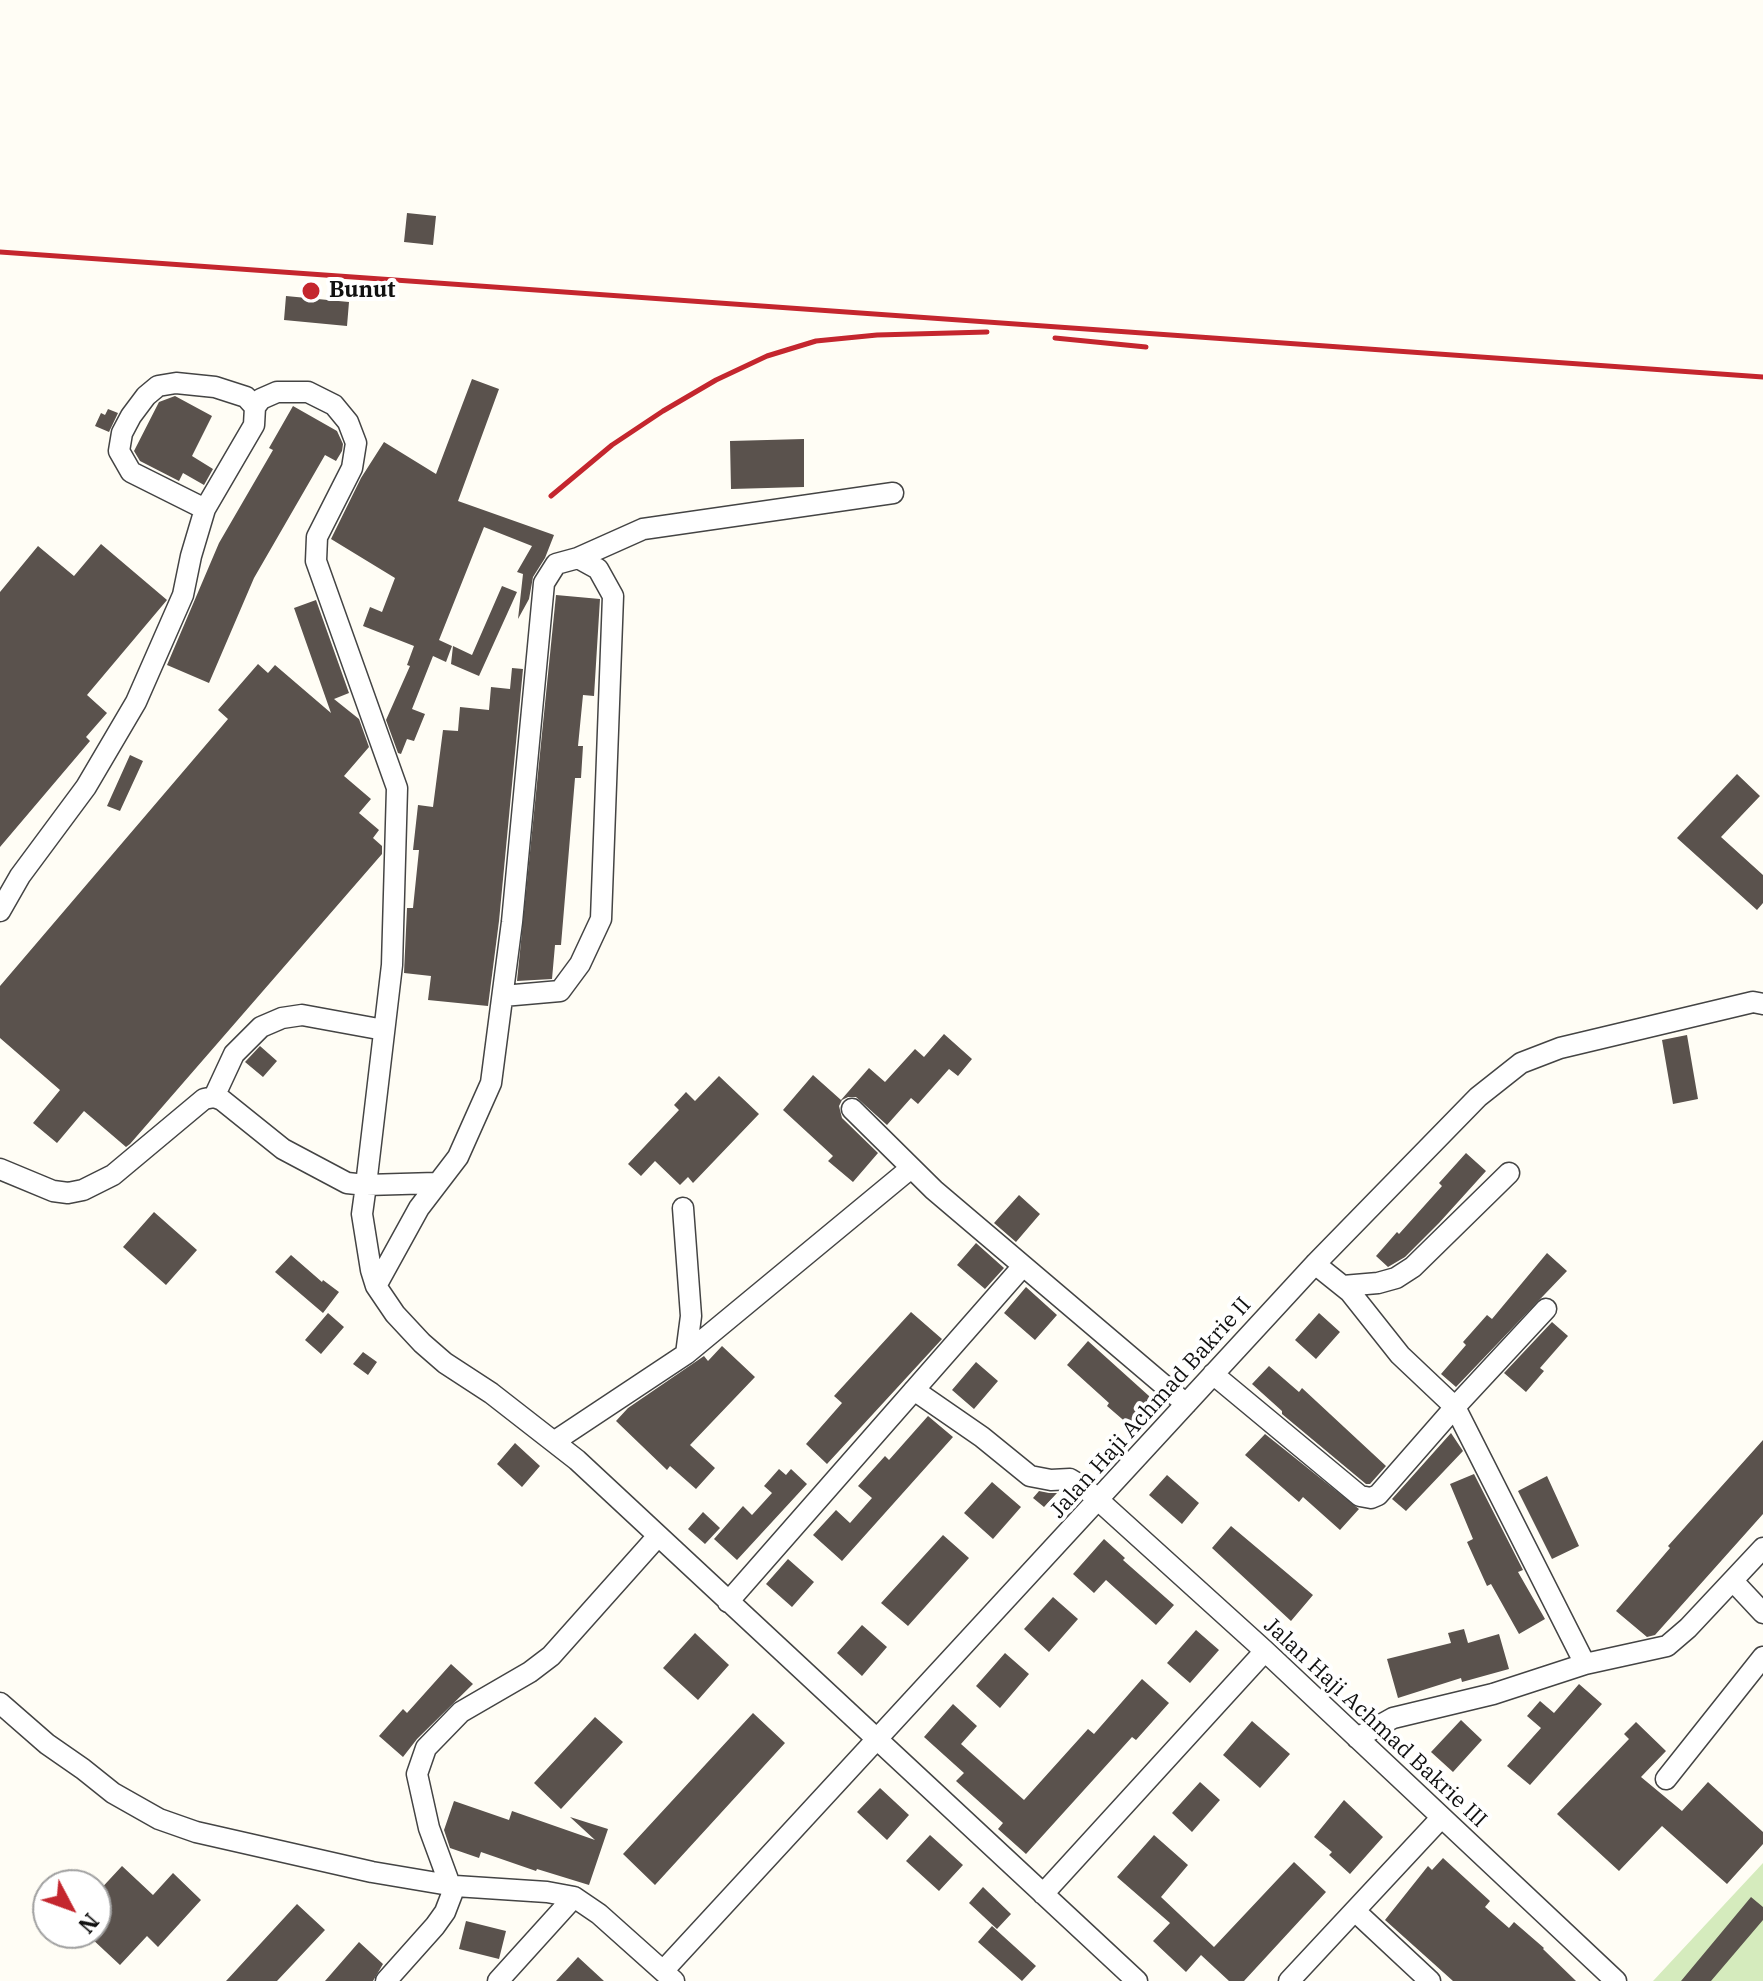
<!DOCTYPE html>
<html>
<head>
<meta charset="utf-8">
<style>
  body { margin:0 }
  #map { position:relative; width:1763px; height:1981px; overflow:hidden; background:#fffdf5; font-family:"IBM Plex Serif",serif }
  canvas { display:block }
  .north { position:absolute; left:32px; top:1869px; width:80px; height:80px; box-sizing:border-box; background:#fff; border:2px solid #a0a0a0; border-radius:50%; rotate:131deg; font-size:22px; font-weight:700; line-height:32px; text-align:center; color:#111 }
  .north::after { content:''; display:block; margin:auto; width:28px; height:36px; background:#c4262e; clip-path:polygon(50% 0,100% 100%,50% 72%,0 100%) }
</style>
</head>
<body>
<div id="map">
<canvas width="1763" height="1981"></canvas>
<div class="north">N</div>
</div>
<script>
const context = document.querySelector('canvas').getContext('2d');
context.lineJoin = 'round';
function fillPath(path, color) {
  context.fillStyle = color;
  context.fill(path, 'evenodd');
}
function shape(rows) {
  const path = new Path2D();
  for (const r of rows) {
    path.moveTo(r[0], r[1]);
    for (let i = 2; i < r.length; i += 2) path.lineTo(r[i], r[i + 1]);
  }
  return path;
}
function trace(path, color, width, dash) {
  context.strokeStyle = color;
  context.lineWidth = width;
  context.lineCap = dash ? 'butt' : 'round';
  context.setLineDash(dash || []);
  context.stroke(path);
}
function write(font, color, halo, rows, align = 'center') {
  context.font = font + ' "IBM Plex Serif",serif';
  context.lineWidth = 8;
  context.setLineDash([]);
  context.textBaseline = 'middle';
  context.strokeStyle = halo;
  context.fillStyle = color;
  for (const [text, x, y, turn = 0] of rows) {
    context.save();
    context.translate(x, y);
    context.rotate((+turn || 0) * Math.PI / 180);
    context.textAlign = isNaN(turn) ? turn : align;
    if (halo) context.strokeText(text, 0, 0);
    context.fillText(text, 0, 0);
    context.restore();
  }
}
fillPath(shape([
  [1763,1863,1763,1981,1653,1981]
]), '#d5ebbd');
fillPath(shape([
  [407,213,436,216,433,245,404,242],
  [286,296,349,302,347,326,284,320],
  [472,379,499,389,458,501,554,535,545,558,533,577,529,599,518,619,523,574,517,572,532,546,484,527,439,640,452,646,446,662,433,656,412,709,425,714,414,741,407,739,401,754,398,753,386,720,410,666,407,665,414,646,363,626,370,607,382,612,395,578,331,539,361,478,384,442,436,474],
  [175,396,212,416,192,456,213,469,204,485,183,473,179,481,140,461,134,451,159,402],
  [293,406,337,431,343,444,342,451,336,461,325,455,254,578,209,683,167,665,219,543,273,450,269,448],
  [108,409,118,413,109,432,95,426,101,413,105,415],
  [804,439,804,487,731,489,730,441],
  [101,544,167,600,87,695,107,713,86,737,90,741,0,847,0,592,38,546,74,576],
  [502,586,517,592,479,676,451,664,453,646,472,655],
  [556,595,600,599,594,696,583,695,578,746,583,746,581,778,575,778,561,945,555,945,552,979,517,981],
  [316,600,349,693,334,699,359,719,369,747,344,776,371,799,359,813,379,830,373,838,382,846,382,854,130,1144,126,1147,84,1111,57,1143,33,1123,60,1090,0,1038,0,986,228,719,218,710,258,664,268,673,275,665,331,713,294,608],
  [512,668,523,669,499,921,488,1006,428,1000,431,976,404,973,407,908,413,908,419,850,413,850,418,805,433,807,443,730,458,731,460,707,489,710,491,687,510,689],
  [130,755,143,761,120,811,107,806],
  [1737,774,1760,796,1721,837,1763,875,1763,903,1757,910,1677,838],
  [944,1034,972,1059,958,1076,949,1069,918,1104,911,1098,887,1125,856,1097,848,1097,842,1100,839,1106,842,1118,878,1153,853,1182,828,1161,833,1156,783,1110,813,1075,841,1100,869,1068,885,1082,915,1049,924,1057],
  [1687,1035,1698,1099,1673,1104,1662,1040],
  [260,1046,277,1061,263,1077,245,1062],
  [719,1076,759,1114,693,1183,688,1177,680,1185,655,1161,641,1176,628,1164,679,1110,674,1105,686,1092,695,1101],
  [1466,1153,1486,1171,1439,1223,1405,1257,1388,1267,1376,1256,1397,1232,1399,1234,1442,1186,1439,1183],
  [1019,1195,1040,1214,1016,1242,994,1223],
  [154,1212,197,1250,166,1285,123,1247],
  [976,1243,1004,1268,985,1289,957,1265],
  [1547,1253,1567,1271,1456,1387,1441,1374,1466,1345,1463,1342,1487,1315,1492,1319],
  [291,1255,322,1282,323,1280,339,1292,323,1313,275,1272],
  [1026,1287,1057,1315,1035,1340,1004,1313],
  [911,1312,942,1339,827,1464,806,1444,842,1403,834,1396],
  [328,1313,344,1327,321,1354,305,1340],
  [1319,1313,1340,1332,1316,1359,1295,1340],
  [1552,1322,1568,1336,1540,1368,1544,1371,1526,1392,1504,1373],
  [1088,1341,1159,1405,1136,1431,1107,1406,1109,1403,1067,1365],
  [722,1346,755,1377,690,1445,715,1468,696,1489,670,1466,667,1470,616,1421,628,1408,704,1356,708,1361],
  [363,1352,377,1362,368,1375,353,1364],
  [976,1362,998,1381,974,1409,952,1390],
  [1269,1366,1299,1392,1302,1388,1386,1466,1370,1484,1366,1484,1282,1414,1282,1411,1252,1384],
  [928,1416,953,1437,842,1561,813,1535,836,1510,850,1523,872,1498,858,1486,885,1456,889,1460],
  [1451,1433,1463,1451,1406,1511,1392,1499],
  [1265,1434,1359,1509,1340,1530,1303,1497,1299,1502,1245,1455],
  [1763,1440,1763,1514,1655,1635,1647,1637,1616,1611,1670,1548,1668,1546],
  [515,1443,540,1466,522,1487,497,1464],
  [779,1469,786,1475,791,1469,807,1484,737,1560,714,1539,743,1506,752,1515,772,1493,764,1486],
  [1474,1474,1523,1570,1518,1572,1545,1619,1519,1634,1491,1584,1487,1586,1467,1542,1473,1539,1450,1484],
  [1167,1475,1199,1503,1182,1524,1149,1495],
  [1547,1476,1579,1546,1552,1559,1518,1491],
  [992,1482,1021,1507,993,1539,964,1513],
  [1039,1491,1049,1493,1057,1493,1044,1507,1033,1498],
  [703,1512,720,1528,705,1544,688,1529],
  [1231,1526,1313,1595,1291,1621,1212,1548],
  [943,1535,969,1558,908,1626,881,1603],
  [1104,1539,1125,1558,1123,1560,1174,1605,1156,1625,1106,1580,1094,1593,1073,1574],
  [788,1559,814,1582,792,1607,766,1584],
  [1053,1597,1078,1619,1049,1652,1024,1629],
  [862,1625,887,1647,862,1676,837,1653],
  [1464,1629,1468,1643,1499,1634,1509,1669,1462,1682,1461,1678,1398,1698,1387,1659,1451,1643,1448,1633],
  [1196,1630,1219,1650,1190,1683,1167,1663],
  [695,1633,729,1665,698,1700,663,1668],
  [1005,1653,1029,1674,1000,1708,976,1686],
  [451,1664,473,1684,417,1739,403,1757,379,1736,403,1709,407,1713],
  [1142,1679,1169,1703,1136,1740,1132,1737,1026,1854,998,1829,1003,1823,956,1781,964,1773,924,1737,953,1704,977,1726,961,1744,1024,1800,1088,1729,1094,1734],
  [1579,1684,1602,1704,1530,1785,1507,1766,1541,1728,1527,1716,1540,1701,1554,1713],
  [753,1713,785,1743,655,1885,623,1854],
  [595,1717,623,1742,561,1809,534,1783],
  [1461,1720,1482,1740,1453,1772,1431,1752],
  [1252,1721,1290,1754,1260,1788,1223,1755],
  [1636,1722,1666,1751,1641,1777,1682,1811,1708,1782,1763,1832,1763,1844,1727,1884,1662,1826,1619,1871,1557,1814,1629,1739,1624,1734],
  [1200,1782,1220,1800,1192,1832,1172,1813],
  [880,1788,909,1815,887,1840,857,1812],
  [1344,1800,1383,1837,1350,1874,1329,1855,1332,1852,1314,1837],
  [454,1801,509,1820,512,1811,595,1840,570,1817,608,1829,589,1885,537,1869,536,1871,481,1852,479,1858,450,1848,444,1830],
  [930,1835,963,1865,939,1891,906,1861],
  [1154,1835,1188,1865,1161,1897,1214,1947,1294,1862,1326,1892,1244,1981,1229,1981,1201,1955,1186,1972,1153,1941,1170,1923,1117,1877],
  [1443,1858,1490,1901,1485,1907,1509,1928,1514,1922,1544,1948,1543,1949,1576,1981,1453,1981,1385,1920,1428,1866,1432,1870],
  [122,1866,153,1895,173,1873,201,1900,158,1947,147,1936,120,1965,90,1937,104,1922,96,1914,96,1894],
  [983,1887,1011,1914,997,1929,969,1903],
  [1751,1897,1763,1907,1763,1920,1711,1981,1681,1981],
  [297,1904,325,1930,277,1981,226,1981],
  [466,1921,506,1931,499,1959,459,1949],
  [992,1926,1036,1966,1022,1981,978,1942],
  [359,1942,383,1964,373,1981,325,1981],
  [578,1957,604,1981,556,1981]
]), '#5a524d');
const minor = shape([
  [255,407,261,399,277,392,308,392,334,405,348,422,356,443,352,468,317,537,316,561,397,788,392,965,366,1185,436,1183],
  [578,558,643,529,893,493],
  [0,911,20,876,86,787,136,702,183,595,191,556,205,509,131,472,119,451,122,433,131,416,146,396,158,386,176,383,215,387,246,397,255,407,254,425,205,509],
  [214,1097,234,1054,261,1027,282,1018,302,1015,384,1030],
  [852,1109,934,1190,1186,1404],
  [0,1169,53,1191,68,1193,83,1190,113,1175,204,1099,214,1097,222,1100,283,1149,347,1183,366,1185,362,1214,371,1270,376,1286,395,1314,422,1343,445,1363,491,1393,577,1460,1137,1981],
  [1315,1264,1350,1292,1400,1355,1455,1407,1585,1664],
  [376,1286,419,1208,458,1157,491,1083,512,922,544,583,556,564,578,558,598,569,613,596,601,919,580,964,560,991,503,996],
  [1343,1286,1378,1283,1396,1278,1413,1267,1509,1173],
  [686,1354,911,1168],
  [1213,1374,1360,1496,1371,1498,1378,1495,1455,1407,1546,1309],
  [914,1390,982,1437,1030,1476,1051,1480,1070,1479,1085,1488,1265,1651,1616,1981],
  [555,1441,686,1354,691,1316,683,1208],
  [1733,1581,1763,1613],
  [728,1602,1023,1266],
  [0,1703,47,1744,83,1769,113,1793,159,1819,196,1832,372,1872,455,1886,547,1892,574,1897,599,1914,674,1981],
  [1357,1738,1393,1718,1493,1694,1585,1664,1667,1646,1688,1628,1763,1548],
  [1666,1779,1763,1657],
  [450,1885,429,1828,417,1774,426,1748,461,1712,530,1672,551,1656,658,1536],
  [1043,1894,1265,1651],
  [1355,1911,1430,1981],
  [663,1971,1315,1264,1478,1097,1521,1063,1560,1048,1753,1002,1763,1004],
  [386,1981,435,1926,445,1912,455,1886],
  [498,1981,574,1897],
  [1289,1981,1441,1818]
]);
trace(minor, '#444', 23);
trace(minor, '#fff', 20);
trace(shape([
  [0,252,1763,377],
  [1055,338,1146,347],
  [551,496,612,445,663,411,716,380,767,356,816,341,877,335,987,332]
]), '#c4262e', 5);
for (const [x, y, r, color] of [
  [311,291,10,"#c4262e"]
]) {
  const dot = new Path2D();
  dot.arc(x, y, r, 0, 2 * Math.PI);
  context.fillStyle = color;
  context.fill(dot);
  trace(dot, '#fff', 3);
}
write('bold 22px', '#111', '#fff', [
  ["Bunut",329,291]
], 'left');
write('22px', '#111', '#fff', [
  ["Jalan Haji Achmad Bakrie II",1151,1408,-48],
  ["Jalan Haji Achmad Bakrie III",1375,1723,43]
]);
</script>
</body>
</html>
